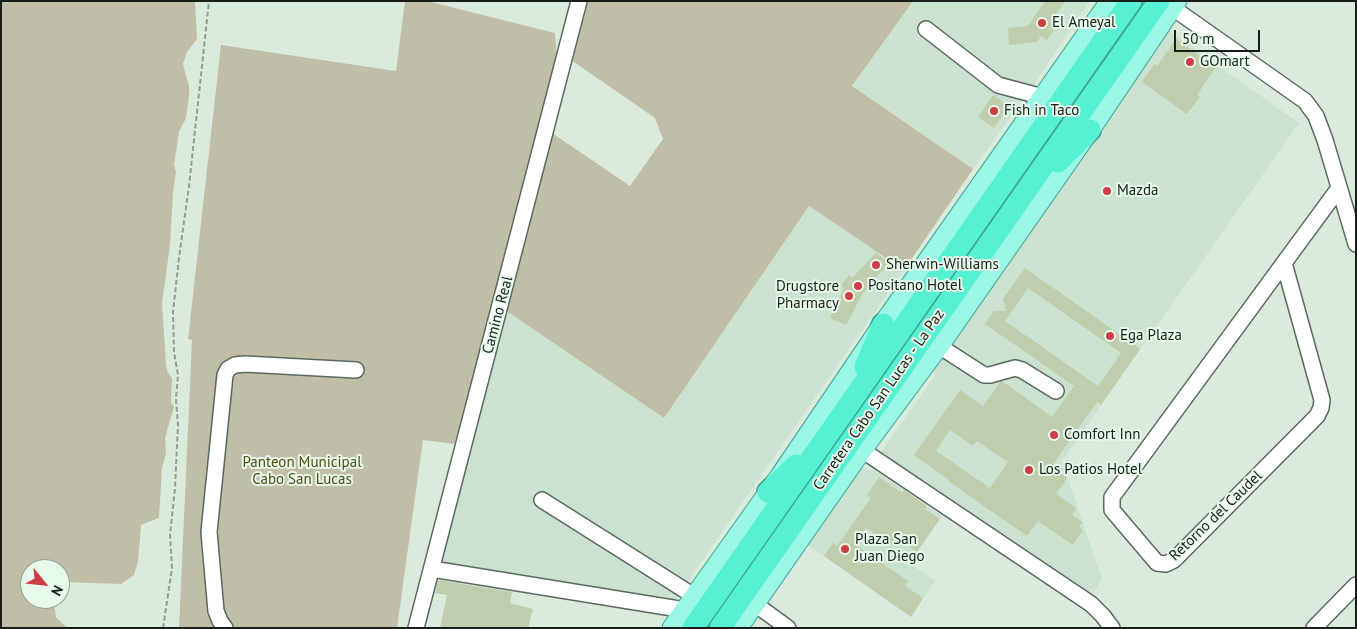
<!DOCTYPE html>
<html>
<head>
<meta charset="utf-8">
<style>
  body { margin:0 }
  #map { position:relative; width:1357px; height:629px; overflow:hidden; background:#daebde; font-family:"PT Sans",sans-serif }
  canvas { display:block }
  .frame { position:absolute; inset:0; border:2px solid #171d18; pointer-events:none }
  .north { position:absolute; left:20px; top:559px; width:50px; height:50px; box-sizing:border-box; background:#e7f9eb; border:1px solid #94a197; border-radius:50%; rotate:118deg; font-size:14px; font-weight:700; line-height:20px; text-align:center; color:#171d18 }
  .north::after { content:''; display:block; margin:auto; width:18px; height:22px; background:#cd3e46; clip-path:polygon(50% 0,100% 100%,50% 72%,0 100%) }
  .scale { position:absolute; left:1174px; top:30px; width:86px; height:22px; box-sizing:border-box; border:2px solid #171d18; border-top:0; padding-left:6px; font-size:15px; line-height:18px; white-space:nowrap; color:#171d18; -webkit-text-stroke:4px #e7f9eb; paint-order:stroke }
</style>
</head>
<body>
<div id="map">
<canvas width="1357" height="629"></canvas>
<div class="frame"></div>
<div class="north">N</div>
<div class="scale">50 m</div>
</div>
<script>
const context = document.querySelector('canvas').getContext('2d');
context.lineJoin = 'round';
function fillPath(path, color) {
  context.fillStyle = color;
  context.fill(path, 'evenodd');
}
function shape(rows) {
  const path = new Path2D();
  for (const r of rows) {
    path.moveTo(r[0], r[1]);
    for (let i = 2; i < r.length; i += 2) path.lineTo(r[i], r[i + 1]);
  }
  return path;
}
function trace(path, color, width, dash) {
  context.strokeStyle = color;
  context.lineWidth = width;
  context.lineCap = dash ? 'butt' : 'round';
  context.setLineDash(dash || []);
  context.stroke(path);
}
function write(font, color, halo, rows, align = 'center') {
  context.font = font + ' "PT Sans",sans-serif';
  context.lineWidth = 4;
  context.setLineDash([]);
  context.textBaseline = 'middle';
  context.strokeStyle = halo;
  context.fillStyle = color;
  for (const [text, x, y, turn = 0] of rows) {
    context.save();
    context.translate(x, y);
    context.rotate((+turn || 0) * Math.PI / 180);
    context.textAlign = isNaN(turn) ? turn : align;
    if (halo) context.strokeText(text, 0, 0);
    context.fillText(text, 0, 0);
    context.restore();
  }
}
fillPath(shape([
  [913,1,1090,1,1034,84,973,169,852,86],
  [1169,31,1299,123,1062,461,1102,579,1093,594,881,452,936,374,930,370],
  [809,206,904,270,674,601,439,564,505,310,664,418],
  [861,468,874,470,942,516,909,563,935,581,911,617,808,545]
]), '#cae2cf');
fillPath(shape([
  [1,1,195,1,197,39,187,52,183,64,189,86,189,96,186,118,179,132,174,165,176,172,173,192,170,245,162,303,166,366,168,373,172,378,171,402,174,407,165,438,166,453,162,468,159,518,141,525,138,561,134,575,121,584,60,582,60,569,30,569,30,599,51,599,54,604,56,617,67,628,1,628],
  [405,1,427,1,555,33,557,58,464,423,454,444,423,440,397,628,179,628,192,340,188,339,221,45,396,71],
  [586,1,913,1,852,86,973,169,904,270,809,206,664,418,505,310,552,133,630,186,663,139,655,118,571,60]
]), '#c1bea7');
fillPath(shape([
  [1045,1,1065,1,1051,21,1057,25,1047,40,1041,36,1037,42,1009,45,1008,28,1028,26],
  [1176,39,1216,67,1197,95,1200,97,1187,114,1142,82,1154,64,1157,66],
  [993,95,1009,106,994,128,978,117],
  [876,253,890,263,877,276,862,295,846,325,830,318,844,289,841,286,849,275,852,278],
  [1025,268,1140,349,1101,405,1097,402,1051,467,1067,478,1056,494,1076,508,1072,515,1082,522,1079,527,1083,530,1073,545,1038,521,1027,536,948,481,949,480,914,455,960,390,983,406,1000,382,1002,381,1052,417,1074,386,985,324,994,311,1006,311,1003,299],
  [1028,288,1121,353,1098,386,1005,321],
  [950,430,973,446,977,441,1008,462,990,488,936,451],
  [879,477,902,493,904,490,927,506,925,509,940,519,917,552,897,538,892,546,866,528,854,544,908,581,905,586,923,598,911,617,824,556,833,543,837,546,871,498,867,495],
  [438,580,512,592,510,603,533,609,528,628,440,628,447,595,435,593]
]), '#c0ceae');
const minor = shape([
  [1173,8,1305,101,1316,116,1325,140,1356,244],
  [926,29,998,85,1043,97],
  [1284,263,1322,400,1321,408,1317,416,1174,560,1166,564,1157,563,1112,510,1112,497,1339,188],
  [939,346,984,375,990,375,1015,368,1022,370,1056,391],
  [862,450,1091,604,1103,616,1112,628],
  [542,500,694,596],
  [432,569,685,610],
  [755,604,788,628],
  [225,628,220,621,216,611,209,532,225,375,228,369,235,365,245,364,356,370],
  [416,628,579,1],
  [1314,628,1356,585]
]);
const major = shape([
  [672,628,780,476,883,324,1110,1],
  [738,628,862,450,939,346,1090,130,1177,1]
]);
const highway = shape([
  [1058,162,1090,130],
  [865,367,883,324],
  [768,492,796,465],
  [693,628,1131,1],
  [720,628,1159,1]
]);
trace(minor, '#5a695e', 18);
trace(major, '#40a692', 21);
trace(highway, '#40a692', 24);
trace(shape([
  [163,628,172,568,170,535,175,488,178,425,176,399,178,375,174,352,173,312,179,258,189,186,209,1]
]), '#909d93', 2, [5, 2.5]);
trace(minor, '#fff', 15);
trace(major, '#9af6e5', 19);
trace(highway, '#56f0d3', 21);
for (const [x, y, r, color] of [
  [1042,23,5,"#cd3e46"],
  [1190,62,5,"#cd3e46"],
  [994,111,5,"#cd3e46"],
  [1107,191,5,"#cd3e46"],
  [876,265,5,"#cd3e46"],
  [858,286,5,"#cd3e46"],
  [849,296,5,"#cd3e46"],
  [1110,336,5,"#cd3e46"],
  [1054,435,5,"#cd3e46"],
  [1029,470,5,"#cd3e46"],
  [845,549,5,"#cd3e46"]
]) {
  const dot = new Path2D();
  dot.arc(x, y, r, 0, 2 * Math.PI);
  context.fillStyle = color;
  context.fill(dot);
  trace(dot, '#e7f9eb', 2);
}
write('15px', '#171d18', '#e7f9eb', [
  ["El Ameyal",1052,23],
  ["GOmart",1200,62],
  ["Fish in Taco",1004,111],
  ["Mazda",1117,191],
  ["Sherwin-Williams",886,265],
  ["Positano Hotel",868,286],
  ["Drugstore",839,287,"right"],
  ["Pharmacy",839,304,"right"],
  ["Ega Plaza",1120,336],
  ["Comfort Inn",1064,435],
  ["Los Patios Hotel",1039,470],
  ["Plaza San",855,540],
  ["Juan Diego",855,557]
], 'left');
write('15px', '#171d18', '#e7f9eb', [
  ["Camino Real",498,315,-75],
  ["Carretera Cabo San Lucas - La Paz",879,400,-55],
  ["Retorno del Caudel",1216,516,-44]
]);
write('15px', '#544b11', '#e7f9eb', [
  ["Panteon Municipal",302,463],
  ["Cabo San Lucas",302,480]
]);
</script>
</body>
</html>
